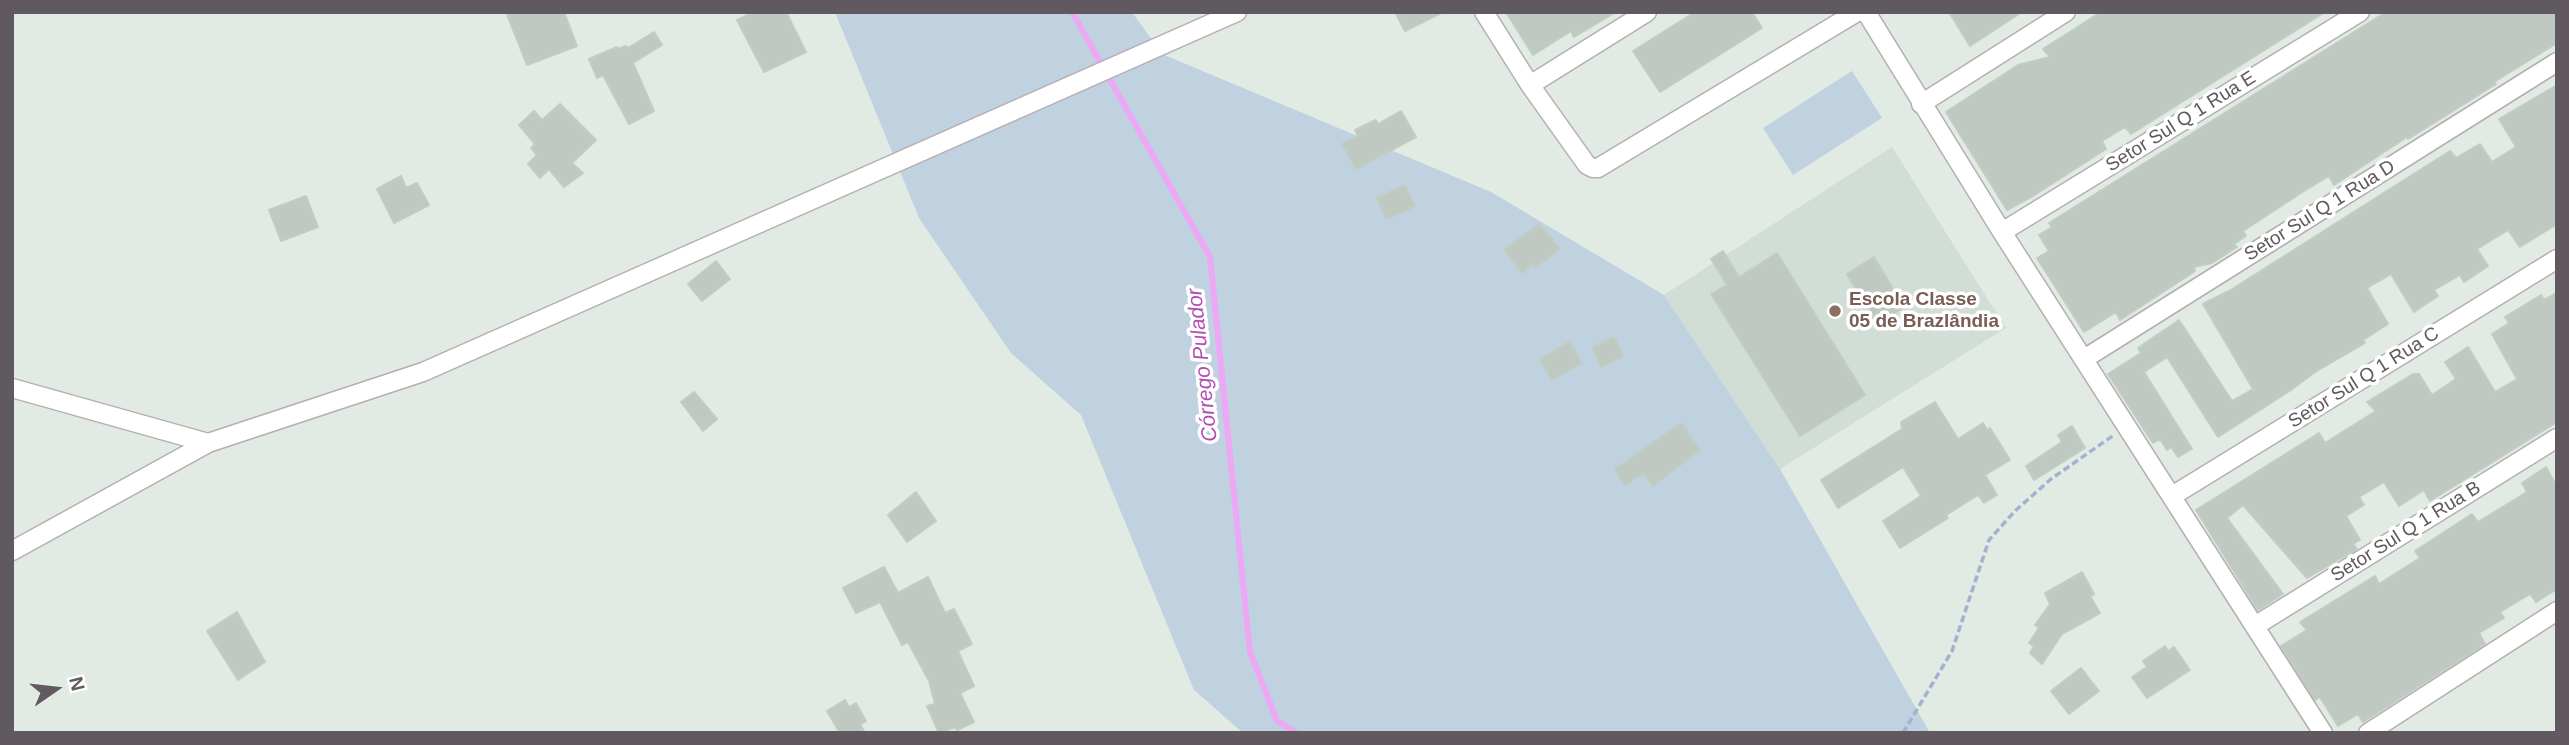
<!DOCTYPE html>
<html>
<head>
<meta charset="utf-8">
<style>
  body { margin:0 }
  #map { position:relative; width:2569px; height:745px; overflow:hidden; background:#e1ebe3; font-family:Arial,sans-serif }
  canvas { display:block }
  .frame { position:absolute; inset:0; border:14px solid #605960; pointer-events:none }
  .north { position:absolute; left:21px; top:654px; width:70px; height:70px; -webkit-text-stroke:5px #fff; paint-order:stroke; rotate:76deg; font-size:19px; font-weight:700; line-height:28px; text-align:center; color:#605960 }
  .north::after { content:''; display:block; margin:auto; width:24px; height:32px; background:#605960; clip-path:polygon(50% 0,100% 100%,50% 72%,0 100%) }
</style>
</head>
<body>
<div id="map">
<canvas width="2569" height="745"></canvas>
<div class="frame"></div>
<div class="north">N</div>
</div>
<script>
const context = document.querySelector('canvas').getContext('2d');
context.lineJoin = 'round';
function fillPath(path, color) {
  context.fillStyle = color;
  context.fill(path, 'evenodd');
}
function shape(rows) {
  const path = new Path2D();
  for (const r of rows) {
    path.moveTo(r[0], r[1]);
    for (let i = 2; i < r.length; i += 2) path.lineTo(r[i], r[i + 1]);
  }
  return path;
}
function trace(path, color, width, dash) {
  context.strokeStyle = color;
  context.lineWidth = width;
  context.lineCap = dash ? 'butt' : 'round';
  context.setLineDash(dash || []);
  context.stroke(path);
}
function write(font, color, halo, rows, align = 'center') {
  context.font = font + ' Arial,sans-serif';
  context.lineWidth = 7;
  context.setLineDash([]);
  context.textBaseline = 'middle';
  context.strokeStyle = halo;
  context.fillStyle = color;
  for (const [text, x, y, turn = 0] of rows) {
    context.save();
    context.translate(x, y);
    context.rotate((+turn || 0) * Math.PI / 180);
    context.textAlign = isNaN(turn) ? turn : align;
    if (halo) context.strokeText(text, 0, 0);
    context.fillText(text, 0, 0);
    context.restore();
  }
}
fillPath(shape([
  [1892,147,2006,328,1780,469,1664,295]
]), '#d2ddd5');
fillPath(shape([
  [835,12,1132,12,1162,54,1491,192,1664,295,1780,469,1930,733,1243,733,1194,690,1081,415,1011,353,919,218],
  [1852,71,1882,118,1793,175,1763,128]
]), '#c0d1e0');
trace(shape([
  [1072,12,1210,257,1250,652,1277,721,1297,733]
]), '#eca7f5', 6);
const building = shape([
  [506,12,564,12,577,46,527,65,506,12],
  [754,12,786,12,806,52,764,72,737,20,754,12],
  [1395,12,1443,12,1405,31,1395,12],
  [1506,12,1616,12,1574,37,1571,31,1533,55,1506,12],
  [1695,12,1752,12,1762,28,1660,92,1633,51,1695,12],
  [1949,12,2022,12,1970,46,1949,12],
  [2101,12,2325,12,2131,134,2125,127,2102,141,2106,149,2033,196,2007,210,1946,112,2018,65,2050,57,2043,49,2101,12],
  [2386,12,2557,12,2557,43,2494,82,2496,84,2408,139,2407,137,2334,185,2329,176,2304,191,2243,231,2246,236,2234,244,2237,247,2212,263,2194,267,2195,271,2186,277,2120,320,2116,312,2084,332,2037,258,2049,251,2039,235,2052,227,2049,223,2386,12],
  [654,32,662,45,633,63,654,111,629,124,603,75,597,78,589,59,617,47,618,49,626,46,628,48,654,32],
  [2557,85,2557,224,2520,247,2508,230,2477,249,2488,266,2464,282,2460,275,2434,290,2438,296,2414,312,2391,274,2367,288,2388,324,2363,340,2365,343,2315,372,2291,390,2218,437,2167,357,2144,372,2192,449,2178,457,2171,447,2167,450,2160,439,2153,443,2108,374,2141,353,2138,348,2179,320,2232,401,2253,389,2203,304,2229,291,2450,151,2456,158,2480,144,2492,162,2516,147,2499,119,2557,85],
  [560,104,596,140,572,163,583,173,564,187,549,169,540,178,528,164,537,155,531,148,535,144,519,125,534,111,542,120,560,104],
  [1401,111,1416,137,1356,169,1342,144,1358,136,1355,130,1376,120,1378,124,1401,111],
  [401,176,406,188,417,183,429,205,394,223,377,189,401,176],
  [1405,185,1415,206,1386,219,1377,198,1405,185],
  [306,196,318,227,281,241,269,210,306,196],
  [1539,224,1560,249,1535,268,1533,264,1522,273,1504,250,1539,224],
  [1723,251,1739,277,1777,253,1865,395,1800,436,1711,294,1727,285,1711,259,1723,251],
  [1874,257,1904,307,1877,324,1847,274,1874,257],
  [716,261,730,279,702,301,688,284,716,261],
  [2557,293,2557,422,2430,501,2424,490,2399,506,2384,482,2359,497,2364,505,2346,516,2360,540,2353,544,2357,549,2307,578,2243,505,2227,518,2283,594,2258,610,2196,510,2319,433,2325,443,2376,411,2367,402,2413,374,2419,374,2432,395,2456,379,2445,362,2468,347,2495,392,2517,379,2492,334,2509,323,2505,317,2541,295,2544,300,2557,293],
  [1614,337,1623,356,1601,367,1592,347,1614,337],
  [1569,342,1582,363,1552,380,1540,359,1569,342],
  [694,392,717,419,703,431,681,402,694,392],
  [1935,402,1958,439,1983,423,1987,430,1990,428,2010,460,1985,475,1997,495,1984,503,1978,495,1946,515,1948,518,1900,548,1883,521,1921,496,1903,467,1838,508,1821,480,1902,429,1901,422,1935,402],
  [1681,423,1700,450,1653,486,1644,473,1625,485,1615,469,1681,423],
  [2072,426,2085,448,2034,480,2026,466,2062,442,2058,435,2072,426],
  [2546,467,2557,487,2557,589,2536,602,2530,594,2500,612,2504,618,2479,633,2485,644,2363,722,2358,714,2338,726,2320,697,2315,700,2281,646,2307,630,2300,622,2375,576,2379,584,2420,558,2415,551,2472,514,2478,522,2527,492,2522,483,2546,467],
  [916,492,936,521,907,542,888,515,916,492],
  [884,567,898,593,928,577,945,613,954,609,972,644,958,651,974,686,960,693,974,722,957,730,955,727,939,733,927,706,935,704,929,681,908,642,902,645,880,602,856,613,843,588,884,567],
  [2082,572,2094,594,2090,596,2100,613,2062,634,2042,664,2030,653,2034,646,2029,643,2039,628,2035,625,2050,604,2045,593,2082,572],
  [237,612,265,662,238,680,207,631,237,612],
  [2165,646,2168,651,2174,647,2190,670,2147,698,2132,677,2147,667,2143,661,2165,646],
  [2081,668,2099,691,2069,714,2051,691,2081,668],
  [845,700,849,707,856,703,866,721,860,724,865,733,840,733,827,711,845,700]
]);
fillPath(building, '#bfc8c1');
trace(building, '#c0cec2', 2);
const minor = shape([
  [1484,12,1530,85,1587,165,1593,168,1598,168,1857,12],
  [1866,12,2002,232,2323,733],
  [1530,85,1647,12],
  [1921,104,2066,12],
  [2002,232,2360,12],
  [2084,359,2557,62],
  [12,388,208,443],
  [2172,496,2557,259],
  [12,551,208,443,423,372,1237,12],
  [2255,626,2557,438],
  [2368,733,2557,611]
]);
trace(minor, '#b5aeb4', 21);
trace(shape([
  [1903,733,1952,651,1989,540,2015,511,2051,479,2114,435]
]), '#a4b1d0', 3.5, [7, 3.5]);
trace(minor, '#fff', 18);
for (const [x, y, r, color] of [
  [1835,311,7,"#8d6e63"]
]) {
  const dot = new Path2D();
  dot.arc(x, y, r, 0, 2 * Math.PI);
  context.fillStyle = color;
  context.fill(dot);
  trace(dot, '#fff', 2.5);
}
write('19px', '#605960', '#fff', [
  ["Setor Sul Q 1 Rua E",2181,122,-32],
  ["Setor Sul Q 1 Rua D",2320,211,-32],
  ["Setor Sul Q 1 Rua C",2364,378,-32],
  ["Setor Sul Q 1 Rua B",2406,532,-32]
]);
write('bold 19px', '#785e54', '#fff', [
  ["Escola Classe",1849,300],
  ["05 de Brazlândia",1849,322]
], 'left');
write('italic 21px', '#b14db4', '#fff', [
  ["Córrego Pulador",1203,365,-96]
]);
</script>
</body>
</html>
